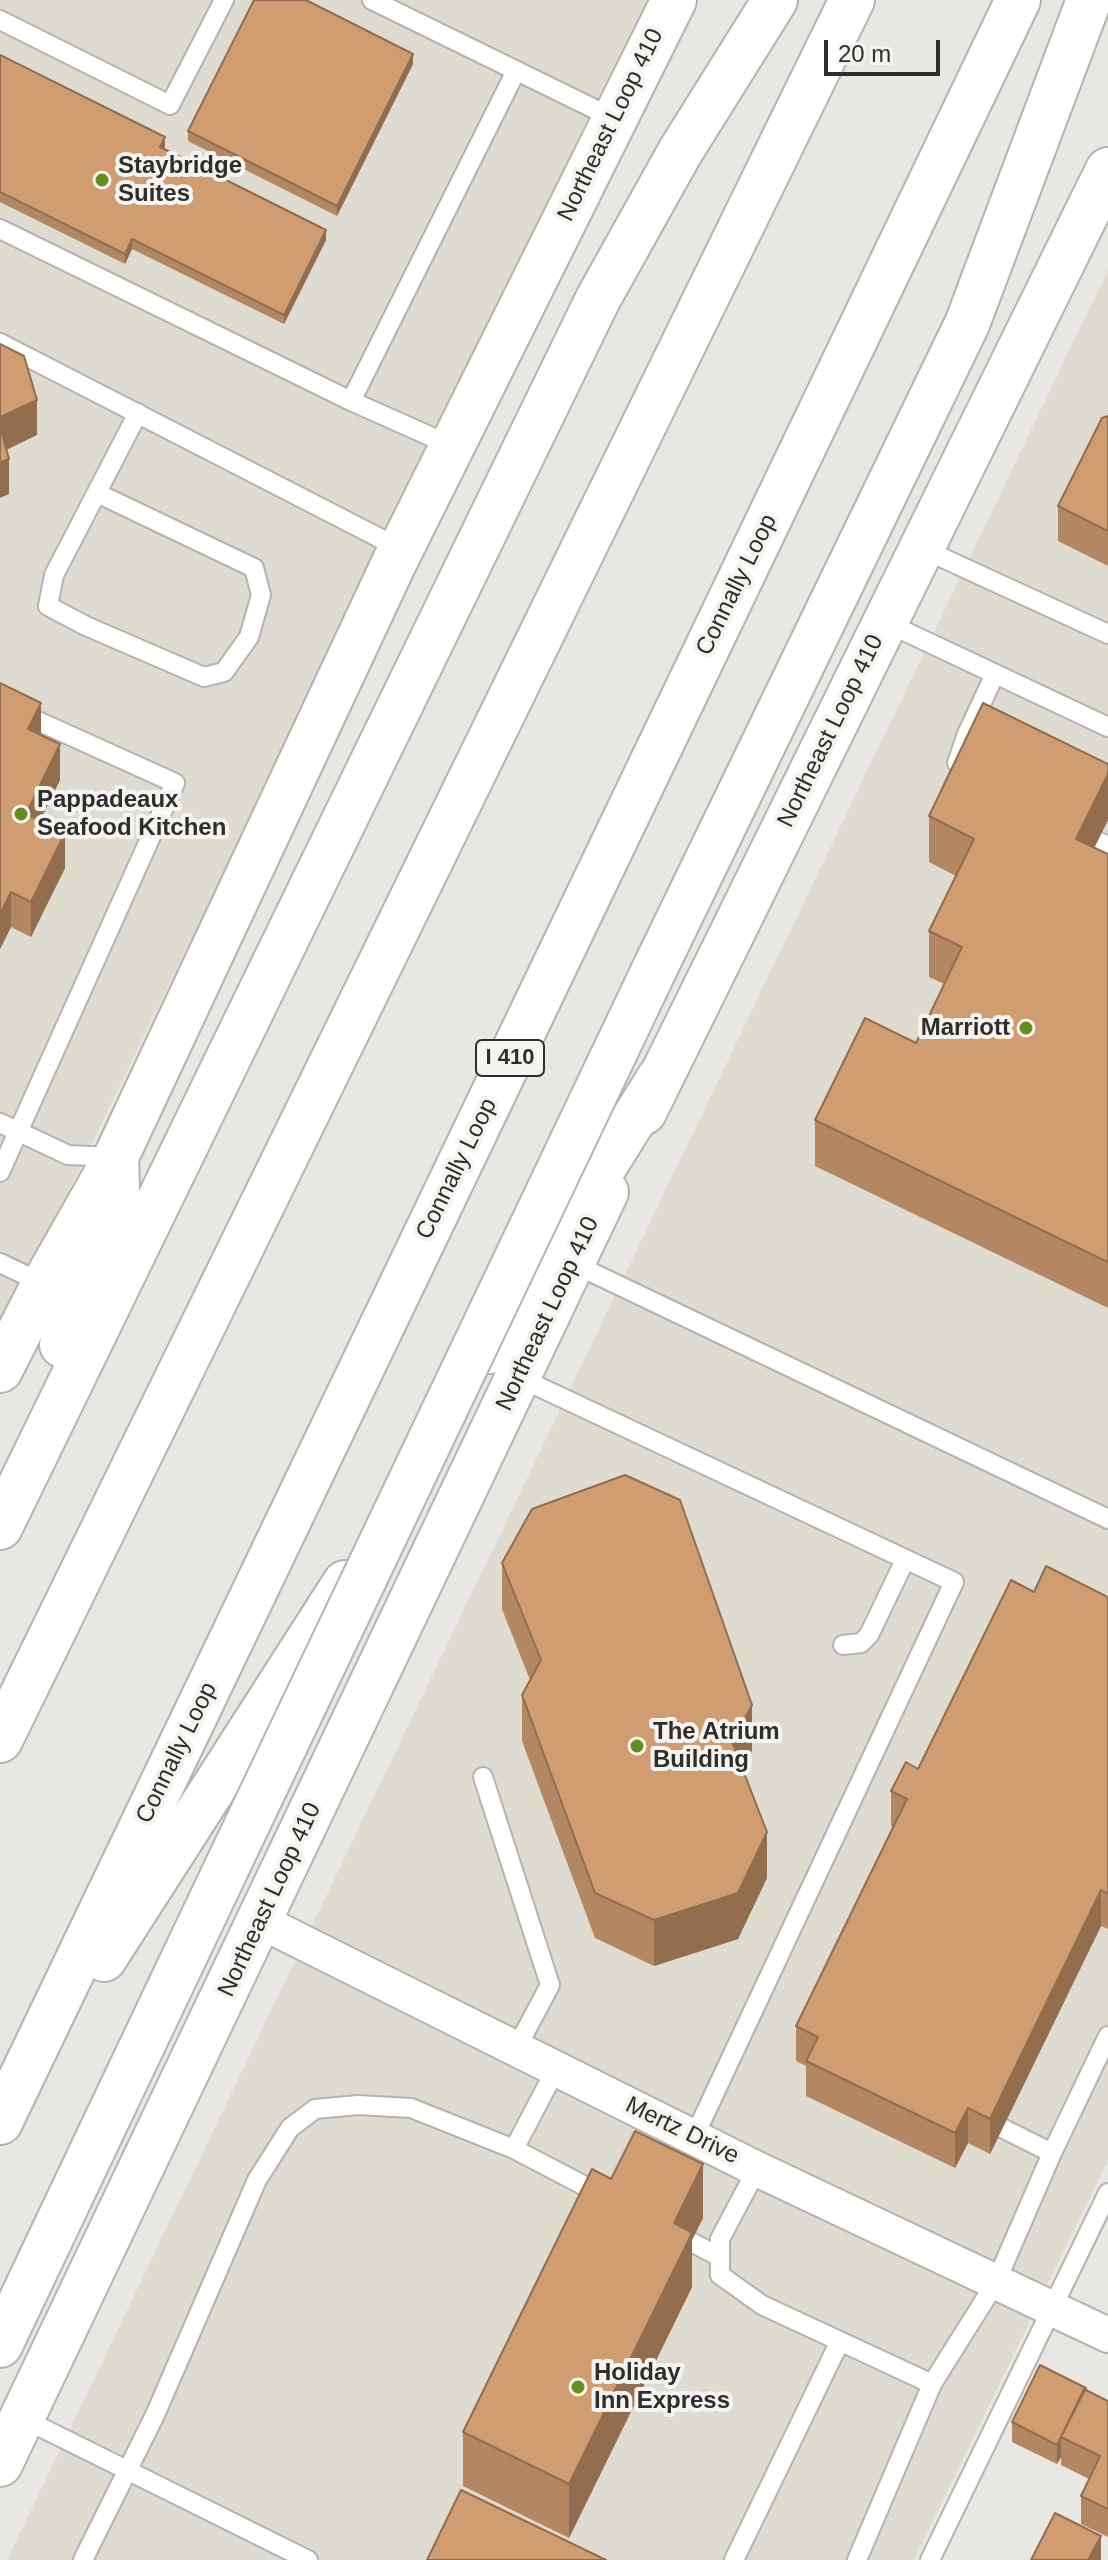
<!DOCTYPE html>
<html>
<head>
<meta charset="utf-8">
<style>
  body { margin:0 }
  #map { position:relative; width:1108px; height:2560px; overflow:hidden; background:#e8e7e3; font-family:Arial,sans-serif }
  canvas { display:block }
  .scale { position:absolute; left:824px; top:40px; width:116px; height:36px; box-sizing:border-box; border:4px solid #2e2e2c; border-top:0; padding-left:10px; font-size:24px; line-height:28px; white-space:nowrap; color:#2e2e2c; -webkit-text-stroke:6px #f5f4f0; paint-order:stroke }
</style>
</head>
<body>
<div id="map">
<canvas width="1108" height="2560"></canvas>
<div class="scale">20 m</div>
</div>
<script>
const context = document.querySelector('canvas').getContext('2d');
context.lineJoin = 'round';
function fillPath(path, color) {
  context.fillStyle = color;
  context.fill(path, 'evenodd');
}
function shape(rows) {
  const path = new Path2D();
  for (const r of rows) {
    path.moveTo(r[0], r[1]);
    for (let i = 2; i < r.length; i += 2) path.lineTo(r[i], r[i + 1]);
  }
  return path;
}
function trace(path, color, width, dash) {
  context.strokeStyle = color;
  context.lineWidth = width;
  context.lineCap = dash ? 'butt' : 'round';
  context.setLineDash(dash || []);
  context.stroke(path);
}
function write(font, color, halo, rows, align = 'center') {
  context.font = font + ' Arial,sans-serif';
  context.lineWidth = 8;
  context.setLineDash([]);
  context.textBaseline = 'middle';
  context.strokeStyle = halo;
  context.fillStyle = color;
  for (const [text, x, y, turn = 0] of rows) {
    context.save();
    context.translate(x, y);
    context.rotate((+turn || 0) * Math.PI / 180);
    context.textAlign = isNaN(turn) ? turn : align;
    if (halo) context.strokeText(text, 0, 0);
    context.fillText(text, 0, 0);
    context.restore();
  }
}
fillPath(shape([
  [0,0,648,0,0,1332],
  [1108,270,1108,2160,914,2560,7,2560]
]), '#dedbd0');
const service = shape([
  [372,0,615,119],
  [0,20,170,105,224,0],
  [0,229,351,401],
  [0,343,401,549],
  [452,446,351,401,516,71],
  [97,493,254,568,261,595,249,637,224,672,204,677,86,626,48,606,54,575,138,413],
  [921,548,1108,634],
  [885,622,1108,727],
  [0,704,175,783,0,1172],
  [957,763,967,734,995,674],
  [1097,841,1108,846],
  [0,1123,68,1155,113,1157],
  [0,1263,44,1284],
  [572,1263,1108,1519],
  [518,1377,954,1582,694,2137],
  [843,1645,861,1643,869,1635,905,1560],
  [483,1777,550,1985,516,2049],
  [1002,2128,1052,2153],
  [514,2149,604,2196],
  [757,2169,720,2239,720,2275,762,2305,932,2384],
  [691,2242,720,2257],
  [22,2418,308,2560],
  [83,2560,155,2415,257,2180,290,2128,315,2109,358,2105,411,2108,514,2149,556,2069],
  [734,2560,840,2341],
  [857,2560,932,2384,996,2282,1052,2153,1108,2036],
  [930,2560,1108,2193]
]);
const minor = shape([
  [260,1921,757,2169,1108,2335]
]);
const secondary = shape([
  [644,1112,1108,170],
  [0,1370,44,1284,116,1157,394,563,674,0],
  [0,2464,606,1192]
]);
const motorway = shape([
  [654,970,967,324,1089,0],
  [62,1345,117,1190,116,1157],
  [489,1351,660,1077],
  [0,1527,598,299,680,152,775,0],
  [0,1740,852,0],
  [104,1959,345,1583],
  [0,2122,1018,0],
  [0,2345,237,1846]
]);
trace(service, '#b4b3af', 22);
trace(minor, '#b4b3af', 38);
trace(secondary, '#b4b3af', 48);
trace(motorway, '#b4b3af', 48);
trace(service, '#fff', 18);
trace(minor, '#fff', 34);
trace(secondary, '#fff', 44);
trace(motorway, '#fff', 44);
const motorwayBridge = shape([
  [237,1846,654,970]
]);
trace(motorwayBridge, '#b4b3af', 48, []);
trace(motorwayBridge, '#fff', 44);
fillPath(shape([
  [0,55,165,147,164,149,326,240,284,324,132,249,125,264,0,202],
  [413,64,337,216,188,141,188,131],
  [1108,416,1108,566,1058,541,1058,506],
  [0,683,41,735,60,780,40,820,65,868,31,937,11,927,0,949],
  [1108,764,1108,820,1094,848,1108,854,1108,1308,815,1166,815,1120,916,1043,944,984,929,977,929,931,956,876,929,862,929,816],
  [502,1563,752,1751,742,1769,767,1878,738,1939,654,1966,595,1938,522,1741,522,1695,530,1680,502,1609],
  [1034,1592,1108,1597,1108,1929,1101,1926,990,2154,968,2143,955,2168,806,2096,806,2066,796,2061,796,2026,893,1827,891,1826,891,1791,918,1769],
  [611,2179,703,2218,692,2240,692,2287,569,2538,463,2486,463,2432],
  [1086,2390,1108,2401,1108,2537,1081,2524,1081,2496,1089,2479,1061,2465,1061,2457,1057,2464,1012,2442,1012,2422]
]), '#b38761');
fillPath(shape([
  [413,54,413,64,337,216,337,206],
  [165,137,165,147,160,157,160,147],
  [326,230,326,240,284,324,284,315],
  [132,239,132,249,125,264,125,254],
  [37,400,37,435,0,453,0,417],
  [9,459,9,494,0,498,0,462],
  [41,703,41,738,28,729],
  [60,744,60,780,26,849,26,814],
  [1108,774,1108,820,1076,885,1076,839],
  [65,833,65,868,31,937,31,902],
  [11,892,11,927,0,949,0,914],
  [752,1705,752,1751,732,1788,732,1742],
  [767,1832,767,1878,738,1939,654,1966,654,1920],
  [1101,1890,1101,1926,990,2154,990,2119],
  [968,2108,968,2143,955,2168,955,2133],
  [703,2164,703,2218,692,2240,692,2287,569,2538,569,2484,674,2223],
  [1086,2388,1086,2407,1061,2437,1061,2457,1057,2464,1057,2445],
  [1101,2536,1101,2560,1088,2560]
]), '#926e4f');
const building = shape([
  [254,0,306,0,413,54,337,206,188,131,254,0],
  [0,55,165,137,160,147,326,230,284,315,132,239,125,254,0,192,0,55],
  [0,344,24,356,37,400,0,417,0,344],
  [1108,416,1108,531,1058,506,1102,418,1108,416],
  [0,427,9,459,0,462,0,427],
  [0,683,41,703,28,729,60,744,26,814,65,833,31,902,11,892,0,914,0,683],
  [983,703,1108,764,1108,774,1076,839,1108,854,1108,1262,815,1120,865,1018,916,1043,962,947,929,931,974,839,929,816,983,703],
  [625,1475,680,1500,752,1705,732,1742,767,1832,738,1893,654,1920,595,1893,522,1695,541,1660,502,1563,532,1509,625,1475],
  [1046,1566,1108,1597,1108,1894,1101,1890,990,2119,968,2108,955,2133,806,2061,818,2037,796,2026,907,1799,891,1791,906,1762,918,1769,1011,1580,1034,1592,1046,1566],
  [635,2131,703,2164,674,2223,692,2233,569,2484,463,2432,592,2169,611,2179,635,2131],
  [1040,2365,1086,2388,1057,2445,1012,2422,1040,2365],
  [1084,2389,1108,2401,1108,2509,1081,2496,1100,2456,1061,2437,1084,2389],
  [461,2490,606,2560,427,2560,461,2490],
  [1055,2513,1101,2536,1088,2560,1031,2560,1055,2513]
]);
fillPath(building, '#d09d71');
trace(building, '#926e4f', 2);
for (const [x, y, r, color] of [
  [102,180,8,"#658e1c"],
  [21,814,8,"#658e1c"],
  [1026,1028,8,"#658e1c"],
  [637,1746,8,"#658e1c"],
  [578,2387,8,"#658e1c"]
]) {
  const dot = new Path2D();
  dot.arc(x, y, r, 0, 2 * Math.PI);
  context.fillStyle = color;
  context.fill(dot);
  trace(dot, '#f5f4f0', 3);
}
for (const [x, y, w] of [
  [510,1058,68]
]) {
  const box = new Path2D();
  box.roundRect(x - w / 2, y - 18, w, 36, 6);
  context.fillStyle = '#f5f4f0';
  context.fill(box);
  trace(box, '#2e2e2c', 2);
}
write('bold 22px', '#2e2e2c', null, [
  ["I 410",510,1058]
]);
write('24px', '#2e2e2c', '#f5f4f0', [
  ["Northeast Loop 410",611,125,-64],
  ["Connally Loop",737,585,-64],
  ["Northeast Loop 410",831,731,-64],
  ["Connally Loop",457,1169,-64],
  ["Northeast Loop 410",548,1314,-65],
  ["Connally Loop",177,1753,-64],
  ["Northeast Loop 410",270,1900,-65],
  ["Mertz Drive",682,2131,26]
]);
write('bold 24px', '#2e2e2c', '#f5f4f0', [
  ["Staybridge",118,166],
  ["Suites",118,194],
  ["Pappadeaux",37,800],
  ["Seafood Kitchen",37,828],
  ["Marriott",1010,1028,"right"],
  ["The Atrium",653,1732],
  ["Building",653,1760],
  ["Holiday",594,2373],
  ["Inn Express",594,2401]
], 'left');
</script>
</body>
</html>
